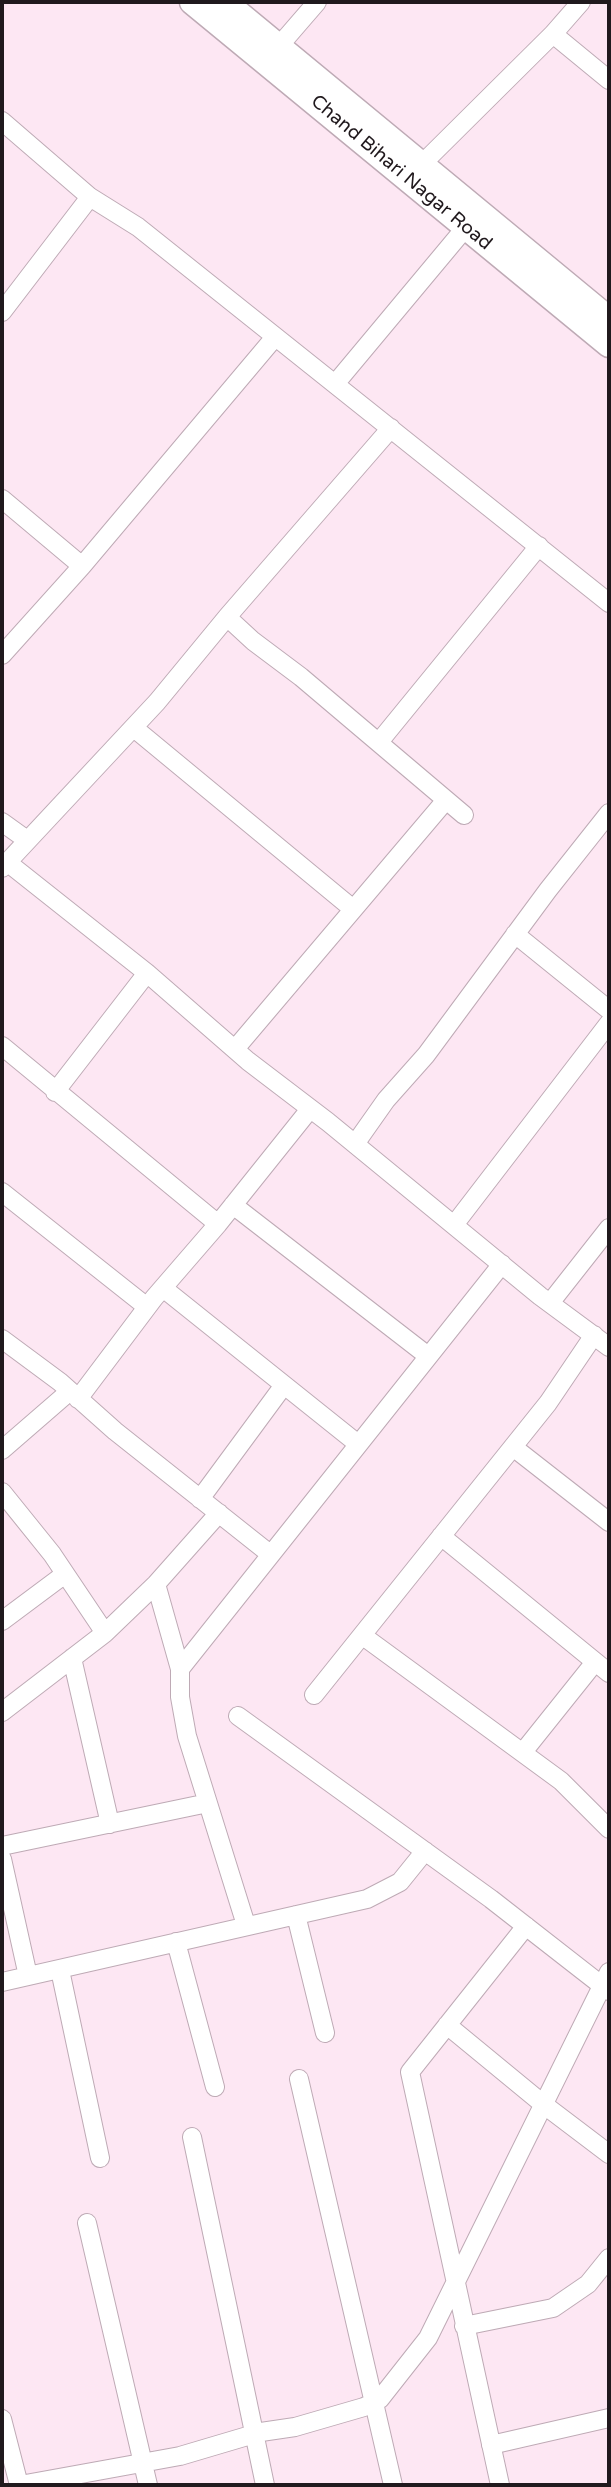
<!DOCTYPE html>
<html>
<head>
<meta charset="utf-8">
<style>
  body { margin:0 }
  #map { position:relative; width:611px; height:2487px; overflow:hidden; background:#fde7f3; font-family:"Varela Round",sans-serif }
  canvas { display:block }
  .frame { position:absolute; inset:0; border:4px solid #20191d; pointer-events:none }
</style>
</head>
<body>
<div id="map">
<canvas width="611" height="2487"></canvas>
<div class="frame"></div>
</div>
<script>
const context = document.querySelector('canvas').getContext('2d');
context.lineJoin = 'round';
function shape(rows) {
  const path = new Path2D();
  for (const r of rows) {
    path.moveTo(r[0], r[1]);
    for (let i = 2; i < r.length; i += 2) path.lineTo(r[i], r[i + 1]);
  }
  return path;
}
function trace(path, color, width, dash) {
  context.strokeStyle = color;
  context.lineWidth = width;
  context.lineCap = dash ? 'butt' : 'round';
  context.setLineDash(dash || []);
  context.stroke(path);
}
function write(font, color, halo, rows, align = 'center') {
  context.font = font + ' "Varela Round",sans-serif';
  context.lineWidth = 5;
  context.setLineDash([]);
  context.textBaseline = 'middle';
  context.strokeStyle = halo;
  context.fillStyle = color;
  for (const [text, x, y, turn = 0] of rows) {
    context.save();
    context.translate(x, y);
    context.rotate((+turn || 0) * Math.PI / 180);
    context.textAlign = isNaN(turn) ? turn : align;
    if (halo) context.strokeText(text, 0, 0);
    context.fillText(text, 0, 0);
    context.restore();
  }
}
const street = shape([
  [553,34,609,80],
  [279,46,317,2],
  [2,121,90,197,138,227,609,603],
  [422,164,553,34,581,2],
  [2,312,90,197],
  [335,384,466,227],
  [2,499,82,566],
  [227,617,253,641,301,677,464,815],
  [2,655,82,566,275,337],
  [134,728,353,909],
  [379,742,539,546],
  [2,822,27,840],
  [7,862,147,973,248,1061,328,1122,540,1296,609,1347],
  [2,868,157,702,227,617,391,428],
  [515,934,609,1010],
  [2,1046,218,1224],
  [235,1049,446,800],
  [55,1092,147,973],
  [355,1144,386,1100,426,1055,548,890,609,813],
  [2,1192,147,1307],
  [233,1205,428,1356],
  [454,1225,609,1023],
  [163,1288,358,1444],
  [550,1303,609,1228],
  [2,1339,60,1382,115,1431,270,1554],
  [78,1399,154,1298,218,1224,310,1109],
  [513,1447,609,1522],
  [2,1450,70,1391],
  [2,1492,52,1554,105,1633],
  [200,1499,284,1385],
  [441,1536,609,1673],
  [156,1584,180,1669],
  [2,1621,65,1574],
  [363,1636,561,1781,609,1829],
  [72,1658,110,1824],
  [314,1695,548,1403,594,1335],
  [2,1712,105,1633,156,1584,219,1513],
  [238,1716,491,1899,609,1991],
  [523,1752,595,1662],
  [2,1846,208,1803],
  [2,1859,28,1976],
  [296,1915,325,2033],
  [246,1925,187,1736,180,1697,180,1669,502,1264],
  [176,1942,215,2087],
  [60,1970,100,2158],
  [2,1982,367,1899,400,1882,425,1851],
  [447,2025,543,2104,609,2154],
  [299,2079,393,2485],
  [192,2137,265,2485],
  [87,2223,148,2485],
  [464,2326,553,2308,588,2284,609,2258],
  [2,2419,19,2485],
  [491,2445,609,2418],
  [20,2485,180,2456,261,2432,295,2427,364,2407,380,2399,428,2338,609,1972],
  [500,2485,410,2072,526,1926]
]);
const secondary = shape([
  [192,2,609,345],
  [225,2,609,319]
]);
trace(street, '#beaab5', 20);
trace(secondary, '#beaab5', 27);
trace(street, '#fff', 18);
trace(secondary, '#fff', 24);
write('19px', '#20191d', '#fff', [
  ["Chand Bihari Nagar Road",401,173,40]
]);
</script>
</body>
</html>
